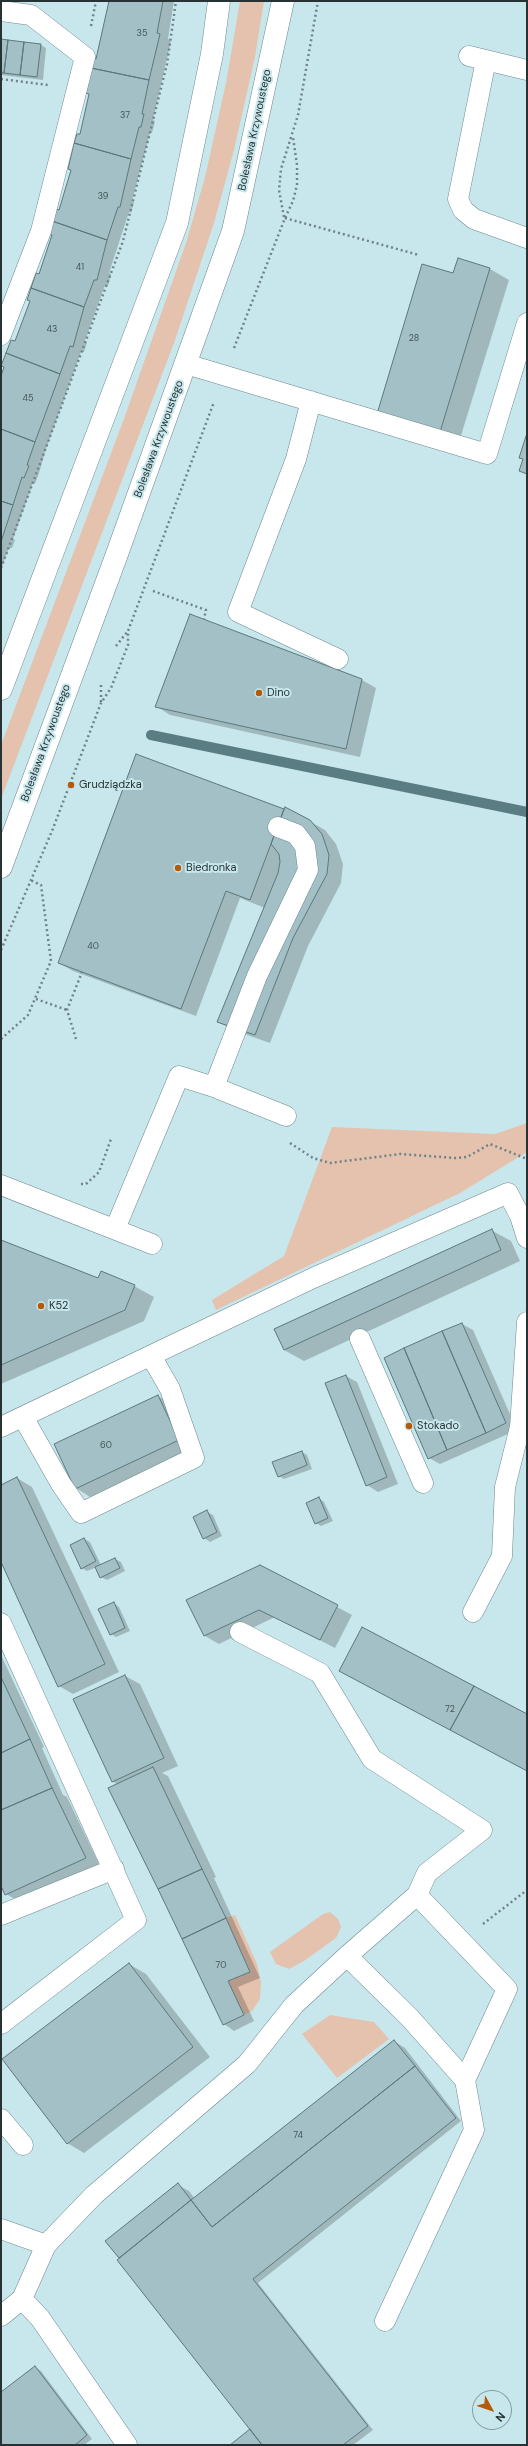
<!DOCTYPE html>
<html>
<head>
<meta charset="utf-8">
<style>
  body { margin:0 }
  #map { position:relative; width:528px; height:2446px; overflow:hidden; background:#c8e7ec; font-family:"DM Sans",sans-serif }
  canvas { display:block }
  .frame { position:absolute; inset:0; border:2px solid #263234; pointer-events:none }
  .north { position:absolute; left:472px; top:2390px; width:40px; height:40px; box-sizing:border-box; background:#c8e7ec; border:1px solid #879fa2; border-radius:50%; rotate:130deg; font-size:11px; font-weight:700; line-height:16px; text-align:center; color:#263234 }
  .north::after { content:''; display:block; margin:auto; width:14px; height:18px; background:#b75a07; clip-path:polygon(50% 0,100% 100%,50% 72%,0 100%) }
</style>
</head>
<body>
<div id="map">
<canvas width="528" height="2446"></canvas>
<div class="frame"></div>
<div class="north">N</div>
</div>
<script>
const context = document.querySelector('canvas').getContext('2d');
context.lineJoin = 'round';
function fillPath(path, color) {
  context.fillStyle = color;
  context.fill(path, 'evenodd');
}
function shape(rows) {
  const path = new Path2D();
  for (const r of rows) {
    path.moveTo(r[0], r[1]);
    for (let i = 2; i < r.length; i += 2) path.lineTo(r[i], r[i + 1]);
  }
  return path;
}
function trace(path, color, width, dash) {
  context.strokeStyle = color;
  context.lineWidth = width;
  context.lineCap = dash ? 'butt' : 'round';
  context.setLineDash(dash || []);
  context.stroke(path);
}
function write(font, color, halo, rows, align = 'center') {
  context.font = font + ' "DM Sans",sans-serif';
  context.lineWidth = 4;
  context.setLineDash([]);
  context.textBaseline = 'middle';
  context.strokeStyle = halo;
  context.fillStyle = color;
  for (const [text, x, y, turn = 0] of rows) {
    context.save();
    context.translate(x, y);
    context.rotate((+turn || 0) * Math.PI / 180);
    context.textAlign = isNaN(turn) ? turn : align;
    if (halo) context.strokeText(text, 0, 0);
    context.fillText(text, 0, 0);
    context.restore();
  }
}
fillPath(shape([
  [240,1,264,1,255,57,234,150,214,223,174,343,1,799,1,745,125,416,186,243,205,177,226,83],
  [527,1123,527,1152,460,1193,216,1310,212,1300,284,1256,332,1127,495,1134],
  [330,1912,338,1919,341,1927,336,1938,304,1961,289,1969,276,1964,270,1952,323,1914],
  [235,1915,257,1964,261,1982,260,1999,252,2011,244,2015,228,1981,250,1971,226,1918],
  [330,2015,374,2022,389,2039,337,2078,302,2034]
]), '#e4c2ae');
fillPath(shape([
  [101,1,174,1,168,39,171,41,153,120,155,121,152,133,150,133,132,201,134,202,131,213,129,212,109,273,111,274,108,286,105,285,85,341,87,342,84,352,81,352,46,449,39,473,35,484,33,483,13,539,15,540,12,548,9,548,1,569,1,379,40,276,53,236,49,234,60,211,80,135,110,2],
  [1,40,41,45,46,48,43,80,1,75],
  [458,260,490,269,509,280,459,442,397,424],
  [362,680,376,688,360,757,170,715,156,706],
  [137,755,309,821,325,830,336,844,343,864,341,883,308,946,270,1043,233,1030,218,1022,265,908,240,898,196,1016,73,971,59,963],
  [491,1230,511,1241,520,1261,304,1361,284,1350],
  [1,1241,99,1279,134,1286,154,1297,144,1321,1,1384],
  [462,1324,473,1330,517,1430,440,1464,429,1458,385,1359],
  [346,1376,357,1382,398,1484,378,1492,367,1485],
  [158,1396,173,1405,193,1449,90,1497,76,1488],
  [302,1452,307,1455,312,1469,284,1479,279,1476],
  [17,1478,32,1487,119,1672,73,1694,59,1686,1,1560,1,1486],
  [319,1498,324,1502,333,1521,321,1526,316,1523],
  [207,1512,213,1515,222,1536,210,1542,204,1538],
  [84,1539,90,1542,101,1565,115,1559,121,1562,125,1571,107,1580,101,1577,97,1567,87,1571,82,1568],
  [260,1566,352,1615,335,1648,275,1617,219,1644,205,1636],
  [114,1603,119,1607,130,1631,116,1637,111,1634],
  [1,1655,44,1747,42,1748,63,1795,67,1797,100,1866,20,1902,6,1894,1,1884],
  [125,1676,140,1684,178,1766,162,1773,168,1776,216,1877,214,1878,260,1978,238,1987,254,2021,234,2031,224,2024,118,1785,112,1781],
  [129,1964,146,1974,210,2057,84,2153,67,2143],
  [394,2041,405,2048,461,2121,258,2283,373,2430,353,2445,231,2445,251,2429,106,2242,178,2185,189,2191,195,2199],
  [35,2367,41,2371,92,2439,84,2445,1,2445,1,2393]
]), '#0003');
trace(shape([
  [151,735,527,812]
]), '#597d82', 10);
const building = shape([
  [109,1,163,1,157,33,160,34,149,80,91,68,94,58,96,59,109,1],
  [1,39,8,40,4,73,1,73,1,39],
  [8,40,24,42,20,75,4,73,8,40],
  [24,42,41,44,37,77,20,75,24,42],
  [91,68,149,80,142,114,144,114,141,127,139,127,131,159,74,143,77,134,80,134,89,94,86,93,91,68],
  [74,143,131,159,120,207,118,207,107,240,52,221,56,209,59,210,71,170,68,169,74,143],
  [52,221,107,240,97,280,94,280,84,307,31,288,36,273,39,274,52,235,48,234,52,221],
  [458,258,490,268,440,432,377,414,422,264,453,273,458,258],
  [31,288,84,307,73,347,70,346,60,374,6,353,11,340,15,341,30,301,27,300,31,288],
  [6,353,60,374,35,442,1,429,1,376,4,367,1,366,6,353],
  [1,429,35,442,27,465,29,466,24,478,22,477,13,505,1,501,1,429],
  [527,433,527,474,519,471,523,459,519,458,527,433],
  [1,501,13,505,1,542,1,501],
  [190,614,362,679,346,749,155,707,190,614],
  [136,754,284,809,250,900,226,891,181,1009,58,963,136,754],
  [285,807,310,820,322,834,329,855,327,874,293,938,255,1035,217,1022,278,873,280,862,279,854,271,844,285,807],
  [492,1229,501,1250,284,1350,274,1329,492,1229],
  [1,1240,98,1278,101,1271,135,1285,125,1310,1,1365,1,1240],
  [462,1323,506,1423,486,1433,442,1331,462,1323],
  [442,1331,486,1433,447,1450,404,1348,442,1331],
  [404,1348,447,1450,428,1459,384,1358,404,1348],
  [346,1375,387,1477,366,1486,325,1383,346,1375],
  [158,1395,179,1440,75,1489,54,1444,158,1395],
  [302,1451,307,1465,278,1477,272,1462,302,1451],
  [17,1477,105,1664,58,1687,1,1562,1,1485,17,1477],
  [319,1497,328,1518,315,1524,306,1503,319,1497],
  [207,1510,217,1532,203,1539,193,1517,207,1510],
  [84,1538,96,1561,81,1569,70,1545,84,1538],
  [115,1558,120,1568,100,1578,95,1567,115,1558],
  [260,1565,338,1605,320,1640,259,1610,204,1636,186,1600,260,1565],
  [114,1602,125,1628,110,1635,98,1609,114,1602],
  [362,1627,474,1686,450,1730,339,1671,362,1627],
  [125,1675,164,1758,112,1782,73,1699,125,1675],
  [1,1677,30,1739,1,1753,1,1677],
  [474,1686,527,1714,527,1771,450,1730,474,1686],
  [30,1739,52,1788,1,1810,1,1753,30,1739],
  [153,1767,202,1869,158,1889,108,1788,153,1767],
  [52,1788,86,1858,5,1895,1,1886,1,1810,52,1788],
  [202,1869,226,1918,182,1939,158,1889,202,1869],
  [226,1918,250,1972,228,1981,244,2015,223,2025,182,1939,226,1918],
  [129,1963,193,2047,67,2144,2,2059,129,1963],
  [394,2040,415,2066,212,2227,191,2200,394,2040],
  [415,2066,456,2118,253,2279,368,2426,343,2445,262,2445,117,2260,191,2200,212,2227,415,2066],
  [178,2183,191,2200,119,2258,105,2241,178,2183],
  [35,2366,87,2435,75,2445,1,2445,1,2392,35,2366],
  [250,2429,262,2445,230,2445,250,2429]
]);
fillPath(building, '#a2c0c5');
trace(building, '#5b787c', 1);
const lane = shape([
  [1,11,31,15,85,57,41,231,1,335],
  [469,56,527,70],
  [486,60,458,199,463,210,474,219,527,238],
  [186,364,487,454,527,323],
  [311,401,296,459,238,612,338,659],
  [214,1087,286,1116],
  [1,1185,152,1244],
  [115,1229,179,1076,214,1087,257,976,308,870,305,846,296,834,278,827],
  [360,1339,423,1483],
  [23,1417,61,1484,81,1513,194,1458,170,1389,151,1356],
  [1,1427,313,1278,508,1193,520,1216,527,1238],
  [473,1612,502,1556,505,1487,520,1427,527,1322],
  [1,1623,136,1920,1,2024],
  [240,1632,320,1673,372,1759,482,1830,427,1873,417,1895],
  [1,1915,114,1869],
  [1,2119,23,2145],
  [1,2229,46,2245],
  [22,2299,40,2318,127,2445],
  [1,2316,22,2299,46,2245,94,2195,247,2064,294,2005,347,1956],
  [385,2321,474,2130,465,2080,410,2018,347,1956,417,1895,507,1989,465,2080]
]);
const secondary = shape([
  [1,689,177,223,212,54,219,1],
  [1,867,117,554,233,231,283,1]
]);
trace(lane, '#6c898e', 21);
trace(secondary, '#6c898e', 23);
trace(shape([
  [91,26,96,1],
  [1,79,48,85],
  [284,217,279,190,281,169,298,115,318,1],
  [285,218,419,255],
  [234,348,285,218,293,201,297,185,297,165,293,137],
  [1,568,123,241,167,64,176,1],
  [153,591,206,610,204,619],
  [116,646,128,631],
  [101,702,101,685],
  [1,950,52,831,101,703,111,688,128,645,128,631,214,402],
  [36,999,67,1010],
  [1,1039,28,1015,51,961,41,885,30,880],
  [76,1039,67,1010,82,972],
  [290,1143,313,1158,330,1163,400,1154,455,1158,467,1157,490,1144,527,1159],
  [81,1184,86,1184,99,1172,111,1139],
  [483,1924,527,1890]
]), '#6f8387', 2.5, [2, 3]);
trace(lane, '#fff', 20);
trace(secondary, '#fff', 22);
for (const [x, y, r, color] of [
  [259,693,4,"#b75a07"],
  [71,785,4,"#b75a07"],
  [178,868,4,"#b75a07"],
  [41,1306,4,"#b75a07"],
  [409,1426,4,"#b75a07"]
]) {
  const dot = new Path2D();
  dot.arc(x, y, r, 0, 2 * Math.PI);
  context.fillStyle = color;
  context.fill(dot);
  trace(dot, '#c8e7ec', 1.5);
}
write('9px', '#455658', null, [
  ["35",142,34],
  ["37",125,116],
  ["39",103,197],
  ["41",80,268],
  ["43",52,330],
  ["28",414,339],
  ["45",28,399],
  ["40",93,947],
  ["60",106,1446],
  ["72",450,1710],
  ["70",221,1966],
  ["74",298,2136]
]);
write('11px', '#263234', '#c8e7ec', [
  ["Bolesława Krzywoustego",255,130,-78],
  ["Bolesława Krzywoustego",159,439,-70],
  ["Bolesława Krzywoustego",46,743,-70]
]);
write('11px', '#263234', '#c8e7ec', [
  ["Dino",267,693],
  ["Grudziądzka",79,785],
  ["Biedronka",186,868],
  ["K52",49,1306],
  ["Stokado",417,1426]
], 'left');
</script>
</body>
</html>
